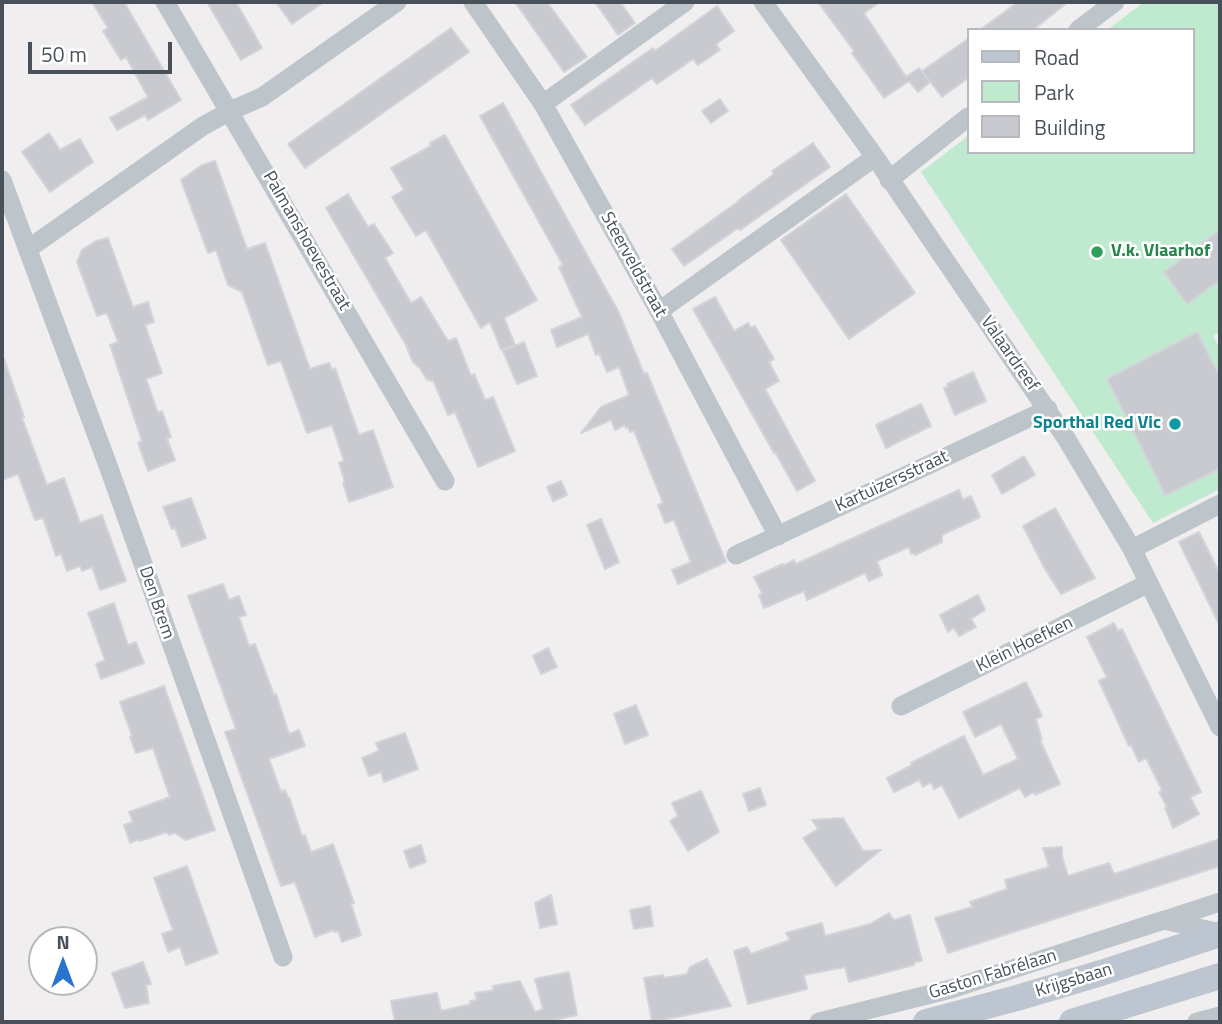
<!DOCTYPE html>
<html>
<head>
<meta charset="utf-8">
<style>
  body { margin:0 }
  #map { position:relative; width:1222px; height:1024px; overflow:hidden; background:#f0eeee; font-family:"Titillium Web",sans-serif }
  canvas { display:block }
  .frame { position:absolute; inset:0; border:4px solid #485159; pointer-events:none }
  .legend { position:absolute; left:967px; top:28px; width:228px; height:126px; box-sizing:border-box; background:#fff; border:2px solid #b6b9bd; margin:0; padding:9px 12px; list-style:none; font-size:21px; color:#485159 }
  .legend li { display:flex; align-items:center; gap:14px; height:35px }
  .legend b { width:35px; border:2px solid #b6b9bd }
  .north { position:absolute; left:28px; top:926px; width:70px; height:70px; box-sizing:border-box; background:#fff; border:2px solid #b6b9bd; border-radius:50%; rotate:0deg; font-size:19px; font-weight:700; line-height:28px; text-align:center; color:#485159 }
  .north::after { content:''; display:block; margin:auto; width:24px; height:32px; background:#2975ce; clip-path:polygon(50% 0,100% 100%,50% 72%,0 100%) }
  .scale { position:absolute; left:28px; top:42px; width:144px; height:32px; box-sizing:border-box; border:4px solid #485159; border-top:0; padding-left:9px; font-size:21px; line-height:24px; white-space:nowrap; color:#485159; -webkit-text-stroke:5px #fff; paint-order:stroke }
</style>
</head>
<body>
<div id="map">
<canvas width="1222" height="1024"></canvas>
<div class="frame"></div>
<ul class="legend">
<li><b style="height:9px;background:#bdc6d0"></b>Road</li>
<li><b style="height:19px;background:#c0eacf"></b>Park</li>
<li><b style="height:19px;background:#c9cad0"></b>Building</li>
</ul>
<div class="north">N</div>
<div class="scale">50 m</div>
</div>
<script>
const context = document.querySelector('canvas').getContext('2d');
context.lineJoin = 'round';
function fillPath(path, color) {
  context.fillStyle = color;
  context.fill(path, 'evenodd');
}
function shape(rows) {
  const path = new Path2D();
  for (const r of rows) {
    path.moveTo(r[0], r[1]);
    for (let i = 2; i < r.length; i += 2) path.lineTo(r[i], r[i + 1]);
  }
  return path;
}
function trace(path, color, width, dash) {
  context.strokeStyle = color;
  context.lineWidth = width;
  context.lineCap = dash ? 'butt' : 'round';
  context.setLineDash(dash || []);
  context.stroke(path);
}
function write(font, color, halo, rows, align = 'center') {
  context.font = font + ' "Titillium Web",sans-serif';
  context.lineWidth = 5;
  context.setLineDash([]);
  context.textBaseline = 'middle';
  context.strokeStyle = halo;
  context.fillStyle = color;
  for (const [text, x, y, turn = 0] of rows) {
    context.save();
    context.translate(x, y);
    context.rotate((+turn || 0) * Math.PI / 180);
    context.textAlign = isNaN(turn) ? turn : align;
    if (halo) context.strokeText(text, 0, 0);
    context.fillText(text, 0, 0);
    context.restore();
  }
}
fillPath(shape([
  [1144,2,1220,2,1220,332,1213,336,1220,349,1220,489,1153,523,921,172,968,136,968,152,1192,152,1192,30,1107,30]
]), '#c0eacf');
const building = shape([
  [92,2,124,2,181,100,148,120,145,115,117,130,110,118,148,97,126,57,121,60,103,31,108,28,92,2],
  [207,2,236,2,262,48,241,60,207,2],
  [276,2,324,2,292,24,276,2],
  [515,2,547,2,587,57,564,72,515,2],
  [595,2,620,2,635,23,618,35,595,2],
  [818,2,880,2,864,13,906,77,919,68,930,82,918,92,909,81,884,98,852,53,854,51,818,2],
  [1018,2,1068,2,1033,30,980,30,1018,2],
  [717,6,734,31,716,44,720,50,698,65,693,59,657,84,652,78,585,125,571,105,653,48,655,51,717,6],
  [451,28,469,52,305,168,288,144,451,28],
  [968,39,968,78,942,97,922,71,968,39],
  [720,99,728,111,711,123,702,111,720,99],
  [503,103,619,313,644,374,647,373,726,562,678,584,672,570,691,562,674,520,665,523,658,505,663,503,634,431,630,432,628,427,626,428,625,425,615,430,611,420,581,433,601,407,629,395,619,367,607,372,599,353,596,355,588,334,557,347,551,330,582,317,559,267,563,265,480,116,503,103],
  [49,133,60,150,80,139,93,162,50,192,22,152,49,133],
  [445,135,537,300,504,318,515,345,501,350,490,322,481,328,426,230,416,236,392,197,404,190,391,168,431,146,430,143,445,135],
  [813,143,830,167,740,230,738,228,684,266,672,249,739,201,739,200,774,174,772,171,813,143],
  [215,161,247,249,265,243,310,369,329,363,332,370,335,368,359,435,373,430,393,487,349,502,343,483,345,482,339,463,344,461,332,425,307,433,281,361,268,365,242,292,228,285,216,250,208,253,181,180,202,165,215,161],
  [348,194,368,227,374,224,393,253,385,258,411,303,421,297,448,341,456,338,471,376,474,374,485,400,493,397,515,451,478,467,455,412,448,415,433,380,430,381,429,379,427,380,420,368,413,362,406,345,326,208,348,194],
  [846,194,915,293,849,339,781,240,846,194],
  [1220,230,1220,280,1187,304,1164,272,1220,230],
  [108,238,133,307,148,302,154,322,145,325,162,373,146,379,158,413,162,411,171,437,167,439,175,460,148,471,138,443,142,441,110,345,118,342,107,313,97,316,77,262,82,250,85,248,96,241,108,238],
  [715,297,734,331,748,323,751,328,755,326,774,359,769,362,779,381,765,389,815,481,797,491,775,452,774,453,693,309,715,297],
  [1197,332,1220,377,1220,469,1165,495,1107,379,1197,332],
  [524,342,537,376,517,384,503,351,524,342],
  [4,359,20,405,24,417,22,418,47,485,64,478,80,523,102,515,126,581,100,590,92,567,82,571,80,566,67,571,61,554,56,556,43,518,35,520,18,474,2,480,2,360,4,359],
  [973,372,986,401,955,415,944,388,948,387,947,384,973,372],
  [921,404,931,426,886,448,876,425,921,404],
  [1024,456,1035,475,1002,494,992,475,1024,456],
  [561,481,567,495,553,501,547,487,561,481],
  [959,490,963,500,971,496,980,517,942,535,942,542,915,555,914,553,911,554,909,547,877,561,882,575,869,581,865,573,807,600,804,591,764,608,759,595,762,593,754,577,783,564,783,566,794,560,796,564,959,490],
  [191,498,206,538,182,547,175,528,172,529,163,507,191,498],
  [1055,508,1095,578,1061,594,1045,569,1023,526,1055,508],
  [601,519,619,562,605,569,587,525,601,519],
  [1199,532,1220,574,1220,626,1179,542,1199,532],
  [223,584,229,600,239,596,246,615,239,617,249,646,255,644,274,695,276,694,289,734,299,730,305,746,269,759,281,792,285,790,288,798,289,797,302,836,305,835,311,852,333,844,354,903,351,904,361,935,342,942,338,931,334,932,333,930,315,937,295,882,281,886,225,732,236,729,188,596,223,584],
  [978,595,985,610,971,619,976,627,959,636,954,628,948,632,940,615,978,595],
  [114,603,128,645,136,642,144,663,101,679,96,664,105,660,88,613,114,603],
  [1114,623,1118,631,1122,629,1201,792,1190,797,1199,814,1173,828,1165,808,1167,807,1159,792,1162,790,1146,758,1139,762,1131,745,1129,746,1099,681,1107,677,1087,637,1114,623],
  [548,648,557,667,541,674,533,656,548,648],
  [1026,682,1042,716,1036,719,1042,740,1040,740,1060,784,1035,795,1034,792,1025,797,1020,788,959,818,942,785,934,789,931,782,923,787,919,780,894,792,887,778,912,765,911,763,964,736,983,775,1018,759,1001,724,975,737,963,712,1026,682],
  [164,686,215,830,185,840,175,833,169,835,167,832,140,841,139,839,130,843,124,825,133,822,129,812,170,797,153,748,136,753,130,737,132,736,120,702,164,686],
  [636,705,648,735,625,744,614,714,636,705],
  [405,733,418,769,384,782,381,772,369,776,362,758,379,751,376,743,405,733],
  [760,788,766,805,749,811,743,794,760,788],
  [701,791,719,832,688,851,670,821,678,816,672,803,701,791],
  [843,818,863,851,881,850,836,886,803,838,818,829,812,820,843,818],
  [1220,839,1220,866,948,953,935,918,972,907,970,902,1007,889,1005,880,1049,867,1043,848,1062,847,1062,856,1068,876,1109,863,1114,874,1220,839],
  [421,845,426,862,410,868,404,851,421,845],
  [187,866,218,953,186,965,180,947,168,952,162,934,173,930,154,878,187,866],
  [551,895,557,924,540,928,535,903,551,895],
  [650,906,653,926,634,929,630,910,650,906],
  [889,913,894,920,910,915,922,961,915,962,914,965,849,982,845,967,804,975,807,989,748,1004,734,951,747,947,751,954,790,940,786,933,822,923,825,936,870,924,889,913],
  [707,959,731,1006,652,1022,644,978,663,975,664,978,687,974,690,967,707,959],
  [143,962,151,984,146,985,149,1003,125,1008,112,973,143,962],
  [569,972,577,1015,545,1022,395,1022,391,1001,437,993,441,1011,471,1004,470,1001,477,1000,475,993,494,990,493,986,520,981,535,1012,543,1009,535,979,569,972]
]);
fillPath(building, '#c9cad0');
trace(building, '#d2d4d9', 2);
trace(shape([
  [165,2,445,481],
  [473,2,543,104,659,311,778,536],
  [763,2,875,157,1066,438,1132,549,1220,727],
  [1078,30,1115,2],
  [543,104,685,2],
  [2,180,110,471,283,957],
  [889,180,968,117],
  [28,249,203,126,230,111,262,97,397,2],
  [659,311,875,157],
  [1132,549,1220,504],
  [736,555,1048,409],
  [901,706,1149,583],
  [1165,920,1220,902],
  [819,1022,951,989,1164,920,1220,933],
  [1197,1022,1220,1016]
]), '#bdc5cb', 19);
trace(shape([
  [926,1022,1017,998,1101,973,1220,934],
  [1072,1022,1220,976]
]), '#bdc6d0', 26);
for (const [x, y, r, color] of [
  [1097,252,7,"#2e9e5b"],
  [1175,424,7,"#0f9aa8"]
]) {
  const dot = new Path2D();
  dot.arc(x, y, r, 0, 2 * Math.PI);
  context.fillStyle = color;
  context.fill(dot);
  trace(dot, '#fff', 2.5);
}
write('18px', '#485159', '#fff', [
  ["Palmanshoevestraat",306,241,60],
  ["Steerveldstraat",633,265,61],
  ["Valaardreef",1009,354,55],
  ["Kartuizersstraat",892,482,-25],
  ["Den Brem",156,603,71],
  ["Klein Hoefken",1025,645,-26],
  ["Gaston Fabrélaan",993,975,-17],
  ["Krijgsbaan",1074,981,-17]
]);
write('bold 18px', '#27864d', '#fff', [
  ["V.k. Vlaarhof",1111,252]
], 'left');
write('bold 18px', '#0d838f', '#fff', [
  ["Sporthal Red Vic",1161,424]
], 'right');
</script>
</body>
</html>
